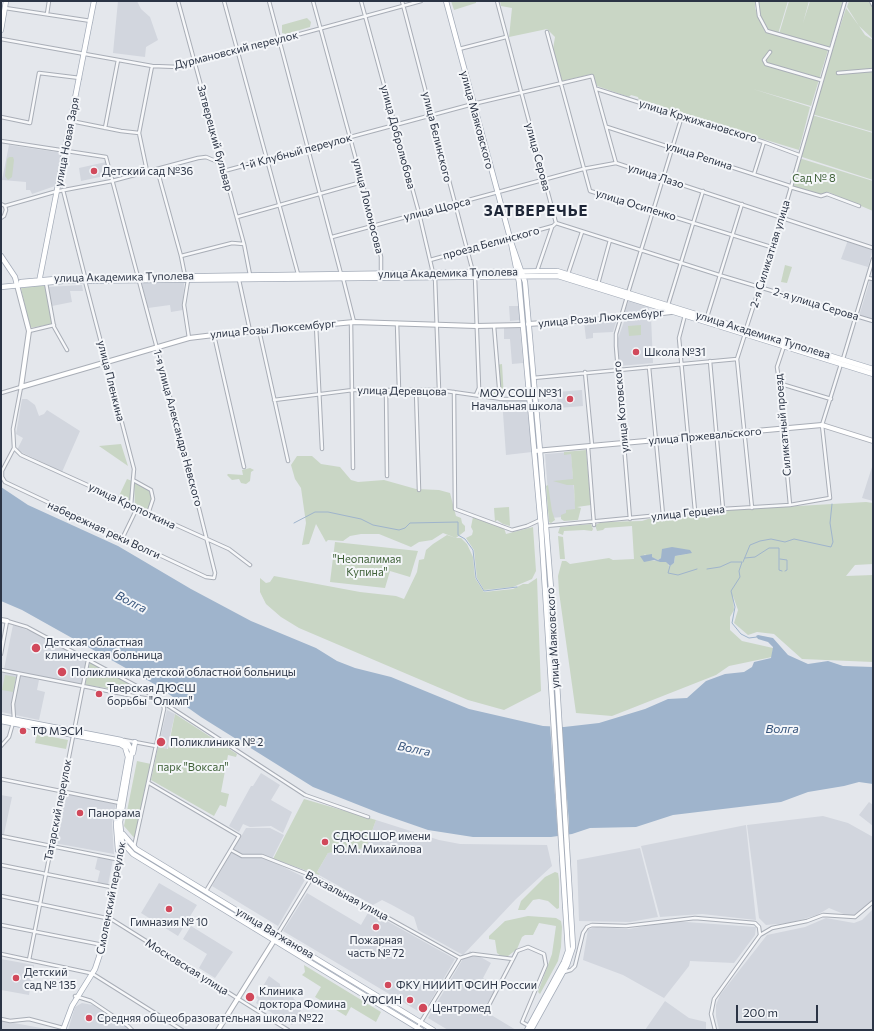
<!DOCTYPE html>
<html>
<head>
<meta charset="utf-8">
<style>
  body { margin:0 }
  #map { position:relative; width:874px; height:1031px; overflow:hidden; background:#e4e7ec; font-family:Commissioner,sans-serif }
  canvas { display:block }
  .frame { position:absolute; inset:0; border:2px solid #2b3445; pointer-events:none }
  .scale { position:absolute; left:736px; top:1005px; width:82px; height:18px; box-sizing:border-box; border:2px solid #2b3445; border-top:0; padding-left:5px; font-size:12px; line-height:14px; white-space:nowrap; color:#2b3445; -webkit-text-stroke:3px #f4f6f9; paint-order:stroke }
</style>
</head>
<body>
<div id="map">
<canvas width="874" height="1031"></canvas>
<div class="frame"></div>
<div class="scale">200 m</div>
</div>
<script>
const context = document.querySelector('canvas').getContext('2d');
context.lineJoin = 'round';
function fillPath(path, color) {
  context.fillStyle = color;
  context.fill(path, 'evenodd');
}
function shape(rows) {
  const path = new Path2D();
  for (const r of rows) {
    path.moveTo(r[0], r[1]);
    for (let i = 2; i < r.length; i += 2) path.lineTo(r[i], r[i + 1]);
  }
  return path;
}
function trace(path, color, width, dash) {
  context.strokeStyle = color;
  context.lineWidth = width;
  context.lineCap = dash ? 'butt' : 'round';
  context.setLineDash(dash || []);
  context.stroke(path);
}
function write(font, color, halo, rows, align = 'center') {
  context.font = font + ' Commissioner,sans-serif';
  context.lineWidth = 4;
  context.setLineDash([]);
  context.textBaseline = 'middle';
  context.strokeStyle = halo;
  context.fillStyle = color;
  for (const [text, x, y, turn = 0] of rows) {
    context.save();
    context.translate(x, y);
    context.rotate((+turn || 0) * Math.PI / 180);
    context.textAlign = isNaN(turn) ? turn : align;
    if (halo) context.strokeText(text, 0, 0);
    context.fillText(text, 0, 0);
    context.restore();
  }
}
fillPath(shape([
  [118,1,137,1,141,9,150,17,158,40,146,47,145,57,113,53],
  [9,145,63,153,55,186,32,194,30,190,26,190,26,182,2,180],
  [106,162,109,175,81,181,79,168],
  [848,240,873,248,868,267,841,259],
  [870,280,873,280,873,320,859,316],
  [143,283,184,283,183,310,171,312,170,305,148,308,142,284],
  [82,285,83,291,70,291,72,302,52,306,48,287],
  [629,300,649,307,648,314,623,316],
  [509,306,519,306,520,320,510,321],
  [651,317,653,363,620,366,617,341,625,319],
  [617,319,613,332,593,333,593,338,586,339,584,322],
  [504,328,520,328,523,363,512,364,510,339,504,339],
  [582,390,583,406,558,408,557,392],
  [22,399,27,399,35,405,39,416,44,414,47,410,80,431,62,472,17,450,23,438,16,434],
  [502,399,527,400,532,452,506,455],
  [571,452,576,516,550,518,545,454],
  [872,467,873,467,873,501,862,498],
  [13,625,39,634,87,661,82,685,4,669],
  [1,671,39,680,37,690,45,692,39,720,1,712],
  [167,710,175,714,167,749,158,747],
  [261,773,280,785,271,800,292,812,283,833,271,826,250,827,243,824,239,832,229,826,251,786,253,786],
  [63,793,116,804,112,823,114,854,54,843],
  [1,795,12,797,4,834,1,834],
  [869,802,873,805,873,826,859,815],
  [823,816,848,823,873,837,873,899,858,915,846,915,829,908,817,915,790,923,766,925,759,918,747,825],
  [376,820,439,840,460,844,547,845,552,866,516,899,463,955,418,930,414,917,392,905,382,900,373,905,319,875,320,874,317,872,328,853,366,848],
  [746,825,756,920,702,914,660,917,641,846],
  [246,828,270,828,284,835,271,861,306,878,278,926,212,886],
  [640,848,658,917,630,922,579,921,577,860],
  [98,856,113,859,108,885,97,883,100,871,95,869],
  [159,883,197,905,178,936,141,913],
  [307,893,361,925,369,911,455,959,423,1014,283,931],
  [873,909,873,1030,719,1030,716,1016,716,1005,720,995,767,935,805,927,826,918,854,923,862,920],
  [672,921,756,927,755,935,734,963,690,961,689,966,664,998,623,975,583,960,588,929,597,927,629,929],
  [191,926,233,952,215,978,199,968,207,954,183,939],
  [470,951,491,963,483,978,497,987,483,1010,516,1030,448,1030,428,1018,464,957],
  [1,959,34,965,29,995,1,990],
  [269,976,280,984,280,986,287,990,288,988,296,994,293,998,303,1007,292,1025,256,1003,258,999,256,998],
  [665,1001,689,1018,706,1022,706,1030,711,1030,645,1030],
  [82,1003,93,1005,128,1028,128,1030,68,1030,75,1007],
  [1,1020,14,1023,52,1030,1,1030]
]), '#d2d6de');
fillPath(shape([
  [451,1,476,1,476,3,454,10],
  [500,1,755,1,755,8,765,32,828,50,811,106,753,89,810,107,799,150,658,107,654,103,652,104,639,100,638,97,631,95,629,97,597,86,592,74,562,81,553,49,555,37,547,29,509,37,512,8,501,6],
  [758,1,788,1,778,34,767,30,761,20,758,9],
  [789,1,809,1,803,23,810,1,844,1,829,48,779,34],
  [849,1,869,1,873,9,873,39,859,26,865,35,873,40,873,132,812,114,846,8,859,26,847,7],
  [307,18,311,22,310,27,286,34,282,33,282,25],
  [812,115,873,133,873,180,799,156],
  [9,157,13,157,14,160,12,177,8,180,5,176,7,159],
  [799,158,873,181,873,211,828,192,820,194,792,186],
  [785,265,792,267,787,283,781,282],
  [45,285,52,324,30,328,21,288],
  [641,325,641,335,629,336,628,326],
  [502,364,504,398,501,398,497,365],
  [480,389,498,389,499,397,479,395,478,392],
  [121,444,128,466,99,446],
  [586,450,591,505,577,507,581,508,578,520,564,521,561,519,561,515,566,513,566,510,575,509,574,485,567,485,553,481,573,479,571,454,564,455,564,452],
  [297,456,312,456,321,464,340,467,351,480,358,482,384,480,416,489,439,490,450,493,456,516,461,518,462,523,465,526,465,531,456,538,443,533,432,540,419,542,411,547,379,534,361,534,350,536,343,541,328,540,326,542,316,524,309,544,302,545,306,523,301,488,295,479,291,465],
  [250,468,254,470,251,472,250,481,246,484,241,483,239,479,232,480,227,475,228,474,243,475,242,470],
  [127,479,132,481,130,500,126,503,118,498],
  [134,483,149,490,152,501,147,513,135,506],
  [548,485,552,511,555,520,551,523,549,522,546,486],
  [866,502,873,503,873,564,855,565,846,576,873,575,873,662,802,659,774,634,757,632,748,635,734,623,738,610,733,596,734,610,730,617,730,630,742,641,773,648,772,657,729,666,716,675,612,716,576,713,559,592,558,576,562,561,566,561,570,564,609,558,613,560,634,559,632,526,605,528,603,530,597,531,595,525,602,522,642,521,648,519,713,511],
  [692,553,675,556,674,563,669,566,667,562,649,560,644,554,658,560,661,558],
  [509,507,510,526,503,524,497,520,495,522,494,508],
  [473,517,504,528,506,534,533,527,536,571,532,579,513,587,484,590,477,578,474,550,466,538,472,535,473,531,471,527],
  [591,524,593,529,592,531,584,530,564,531,563,535,558,533,560,527],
  [447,535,456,538,461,538,467,544,473,557,475,578,484,592,513,589,523,584,528,584,537,578,541,691,504,710,468,700,299,628,281,617,266,604,260,592,260,578,266,583,270,582,274,576,360,592,396,596,404,599,417,572,419,560,424,559,426,550,433,544],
  [558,536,563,537,565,559,560,559],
  [335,542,418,551,410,577,390,571,385,588,330,582],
  [90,662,143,690,143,693,85,685],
  [5,675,16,677,13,692,2,690],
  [175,714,237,754,236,757,228,755,221,792,229,794,226,807,220,805,214,816,151,780,158,747,168,749],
  [37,734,68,740,66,749,35,743],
  [137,761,151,764,136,840,124,826],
  [304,799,376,820,366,848,328,853,317,872,320,874,319,875,273,859],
  [555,872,558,873,559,880,559,908,557,909,548,901,539,899,533,900,525,910,518,910,521,901,545,877],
  [528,916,556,918,561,921,562,927,561,947,558,961,540,994,538,992,552,954,556,926,539,923,533,935,525,935,522,937,517,949,508,956,501,956,497,953,495,940,489,939,489,936,505,921],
  [304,965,381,1012,376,1022,351,1007,346,1016,315,997,321,987,302,975,305,972]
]), '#c9d6c5');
fillPath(shape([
  [1,487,28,505,118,546,191,589,251,621,316,648,337,661,355,668,391,677,469,709,543,726,564,727,599,723,645,709,668,699,687,698,706,681,725,674,744,672,752,667,754,662,771,658,773,647,768,642,758,639,756,636,758,635,773,638,788,655,808,664,828,661,843,666,873,667,873,784,859,782,844,786,808,792,781,802,673,815,636,827,590,828,572,834,551,837,473,837,428,830,379,813,313,787,201,717,156,685,22,610,1,601],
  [672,547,690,550,692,553,675,556,674,563,670,566,666,562,660,562,654,560,644,562,640,556,652,554,652,557,658,560,661,558,662,549]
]), '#9fb4cc');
fillPath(shape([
  [550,724,561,724,569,823,569,836,558,838]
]), '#e4e7ec');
trace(shape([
  [294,523,315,512,328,512,361,519,373,525,399,530,405,528,410,523,458,522,458,535,465,539,473,550,476,578,484,591,517,587],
  [745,558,755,557,769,548,779,548,779,570,782,571],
  [780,559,787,560,787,570,785,571],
  [743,562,750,545,760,541,771,539,785,542,794,539,831,547,833,542,830,523,832,504],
  [670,566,668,573,678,575,697,569],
  [707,569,720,567,731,562,742,562,739,571,740,577,731,591,735,607,732,623,741,634,749,638,757,637]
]), '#9fb4cc', 1);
const street = shape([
  [178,1,244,244,250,275],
  [224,1,298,274],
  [269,1,341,274],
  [313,1,374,226,381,257,381,273],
  [361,1,419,213,433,273],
  [402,1,473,272],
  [497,1,556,223,719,275,873,321],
  [757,1,759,16,767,31,830,49],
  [871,1,873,5],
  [5,8,91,21],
  [47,14,49,1],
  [547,32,590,191,771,247],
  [1,39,152,66,179,67,421,1],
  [459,49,506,37],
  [770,52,764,60,766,64,821,80],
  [838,73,873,70],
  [597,89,764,142,799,155],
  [1,117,30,123,39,73,80,78],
  [71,121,121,131,139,133],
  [607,127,790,186],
  [105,128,118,60],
  [1,141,106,157,138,277],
  [157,169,181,256,185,276],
  [147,171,139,133,152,66],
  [754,174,764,142],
  [790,187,821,196,827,194,859,206],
  [63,190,85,277],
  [1,204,5,206,54,192,112,181,198,158,206,157,218,162,224,171,473,104,592,76,616,163,873,248],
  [237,217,362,182],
  [1,218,4,216,6,210,5,206],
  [332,237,583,169,616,163],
  [181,256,232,243,244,244],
  [430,260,553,226,556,223],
  [537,271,552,227],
  [568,274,582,232],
  [435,277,439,390],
  [475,277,479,388,476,395],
  [343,278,354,322],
  [868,278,873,279],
  [188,280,184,305,189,338],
  [239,280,250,331],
  [85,281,134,469,133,480],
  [46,283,54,327,67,350],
  [598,284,610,240],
  [628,293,682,116],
  [627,297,616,334,616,346,630,519],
  [668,305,703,191],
  [685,315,679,338,695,511],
  [707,317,742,204],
  [351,322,353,468],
  [397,323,399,390],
  [316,325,322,449],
  [494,326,500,399],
  [746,329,782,218,845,1],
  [259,330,288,461],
  [29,331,54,325],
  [745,334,737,359,752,508],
  [214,335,244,467],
  [784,346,777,367,778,374,790,505],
  [843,359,873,259],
  [710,361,723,509],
  [649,367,663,515],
  [585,372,592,445],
  [533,378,737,359],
  [778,383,831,399],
  [386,390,387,476],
  [416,390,419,490],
  [454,392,455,509,512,530,527,526,540,520],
  [1,393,21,387,13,429,14,448,2,471,2,477,5,482,206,577,214,578,215,573,190,472,139,281],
  [274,400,353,390,439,390,502,399,530,399],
  [588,447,594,525],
  [14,448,21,455,229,549,250,565],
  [131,506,133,480,151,490,153,499,148,514],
  [546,526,723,509,790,505,830,498,822,425,841,364],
  [122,539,137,508],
  [1,654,7,621,27,627,144,690,305,795,368,817],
  [1,670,159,701],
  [14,719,13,704,19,674],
  [124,740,156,746],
  [1,746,9,737,13,723],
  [1,779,120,803],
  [149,783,239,836,206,891],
  [1,836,116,859],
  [134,847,164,709,163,703],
  [231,850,242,856,262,856,313,876,460,958],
  [1,865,111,887],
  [1,896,111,919,288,1030],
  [1,925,103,945],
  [277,935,313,876],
  [1,954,90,973],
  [460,958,473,954,513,959,517,951,528,947,544,954,546,965,522,1022,529,1026],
  [29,960,88,660],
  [564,972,571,970,575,966,583,933,587,927,592,925,626,926,695,918,755,923,759,927,760,935],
  [93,974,182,1030],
  [75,996,91,1001,128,1026,132,1030],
  [489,1005,513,959],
  [1,1019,10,1021,29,1019,63,1028],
  [416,1030,460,958],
  [715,1030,711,1014,714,999,760,935,772,928,807,921,823,915,855,917,873,902]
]);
const secondary = shape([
  [17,285,29,331,21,387,189,338,214,335,354,322,476,326,523,325],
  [528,324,621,318,671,312],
  [535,451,822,425,873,441],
  [1,620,7,621],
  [218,1030,275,939]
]);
const primary = shape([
  [446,1,510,238,519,282,541,527,568,951,564,962,527,1030],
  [1,30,6,1],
  [511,242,525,282,540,451,552,601,573,947,567,965,531,1030],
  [1,256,15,277,17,285],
  [21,282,67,278,557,271,873,369],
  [39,282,94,1],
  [1,287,63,281,558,276,873,374],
  [1,717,121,740,128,744,132,751,120,822,122,843,103,945,95,969,72,1006,63,1030],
  [1,721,120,744,125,747,128,757,116,824,118,850],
  [133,753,135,742],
  [123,834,136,849,433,1030],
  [122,842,133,854,421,1030]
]);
trace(street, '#a9aeb7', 4.5);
trace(secondary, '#a9aeb7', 6);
trace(primary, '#a3abb8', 6);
trace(street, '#f7f8fa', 2.5);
trace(secondary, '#fff', 4);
trace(primary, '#fff', 4.5);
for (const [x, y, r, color] of [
  [94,171,4,"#d1495b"],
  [636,352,4,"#d1495b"],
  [570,399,4,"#d1495b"],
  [36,648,5,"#d1495b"],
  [62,672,5,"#d1495b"],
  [99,694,4,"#d1495b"],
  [23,731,4,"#d1495b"],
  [161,742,5,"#d1495b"],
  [80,813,4,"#d1495b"],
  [325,842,4,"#d1495b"],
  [169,909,4,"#d1495b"],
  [376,927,4,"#d1495b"],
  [16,978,4,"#d1495b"],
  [388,985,4,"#d1495b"],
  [250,997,5,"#d1495b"],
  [410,1000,4,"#d1495b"],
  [423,1008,5,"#d1495b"],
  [89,1018,4,"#d1495b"]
]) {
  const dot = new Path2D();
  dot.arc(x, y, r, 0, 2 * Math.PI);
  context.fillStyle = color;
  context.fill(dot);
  trace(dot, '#f4f6f9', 1.5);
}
write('11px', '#2b3445', '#f4f6f9', [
  ["Дурмановский переулок",236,50,-14],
  ["улица Маяковского",477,120,75],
  ["улица Кржижановского",698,121,17],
  ["улица Добролюбова",398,137,75],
  ["улица Белинского",437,137,76],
  ["Затверецкий бульвар",215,138,75],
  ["улица Новая Заря",67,142,-79],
  ["1-й Клубный переулок",296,152,-15],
  ["улица Репина",699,156,18],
  ["улица Серова",538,157,75],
  ["улица Лазо",656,176,18],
  ["улица Осипенко",636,205,17],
  ["улица Ломоносова",368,206,76],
  ["улица Щорса",437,209,-14],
  ["проезд Белинского",491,243,-15],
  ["2-я Силикатная улица",770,254,-73],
  ["улица Академика Туполева",448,273,-1],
  ["улица Академика Туполева",124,277,-1],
  ["2-я улица Серова",816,304,17],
  ["улица Розы Люксембург",601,318,-5],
  ["улица Розы Люксембург",273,329,-5],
  ["улица Академика Туполева",763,335,17],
  ["улица Пленкина",111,381,76],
  ["улица Деревцова",402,391,1],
  ["улица Котовского",621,407,-95],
  ["Силикатный проезд",783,425,-95],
  ["1-я улица Александра Невского",178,428,75],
  ["улица Пржевальского",705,436,-5],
  ["улица Кропоткина",132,506,25],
  ["улица Герцена",688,513,-6],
  ["набережная реки Волги",104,530,25],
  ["улица Маяковского",553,638,-93],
  ["Татарский переулок",58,810,-79],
  ["Вокзальная улица",347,896,28],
  ["Смоленский переулок",111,898,-79],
  ["улица Вагжанова",275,933,31],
  ["Московская улица",187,967,32]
]);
write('11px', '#2b3445', '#f4f6f9', [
  ["Детский сад №36",102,171],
  ["Школа №31",644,352],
  ["МОУ СОШ №31",562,393,"right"],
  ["Начальная школа",562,406,"right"],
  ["Детская областная",45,642],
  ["клиническая больница",45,655],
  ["Поликлиника детской областной больницы",71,672],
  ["Тверская ДЮСШ",107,688],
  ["борьбы \"Олимп\"",107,701],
  ["ТФ МЭСИ",31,731],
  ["Поликлиника № 2",170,742],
  ["Панорама",88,813],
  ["СДЮСШОР имени",333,836],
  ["Ю.М. Михайлова",333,849],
  ["Гимназия № 10",169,922,"center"],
  ["Пожарная",376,940,"center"],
  ["часть № 72",376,953,"center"],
  ["Детский",24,972],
  ["сад № 135",24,985],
  ["ФКУ НИИИТ ФСИН России",396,985],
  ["Клиника",259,991],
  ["доктора Фомина",259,1004],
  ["УФСИН",402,1000,"right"],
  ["Центромед",432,1008],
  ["Средняя общеобразовательная школа №22",97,1018]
], 'left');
write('11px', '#3f6138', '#f4f6f9', [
  ["Сад № 8",814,178],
  ["\"Неопалимая",367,559],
  ["Купина\"",367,572],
  ["парк \"Воксал\"",193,767]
]);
write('italic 12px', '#34527a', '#f4f6f9', [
  ["Волга",131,602,27],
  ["Волга",782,729],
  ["Волга",414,749,11]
]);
context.letterSpacing = '1px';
write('bold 15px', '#1d2536', '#f4f6f9', [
  ["ЗАТВЕРЕЧЬЕ",536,211]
]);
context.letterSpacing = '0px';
</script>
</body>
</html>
